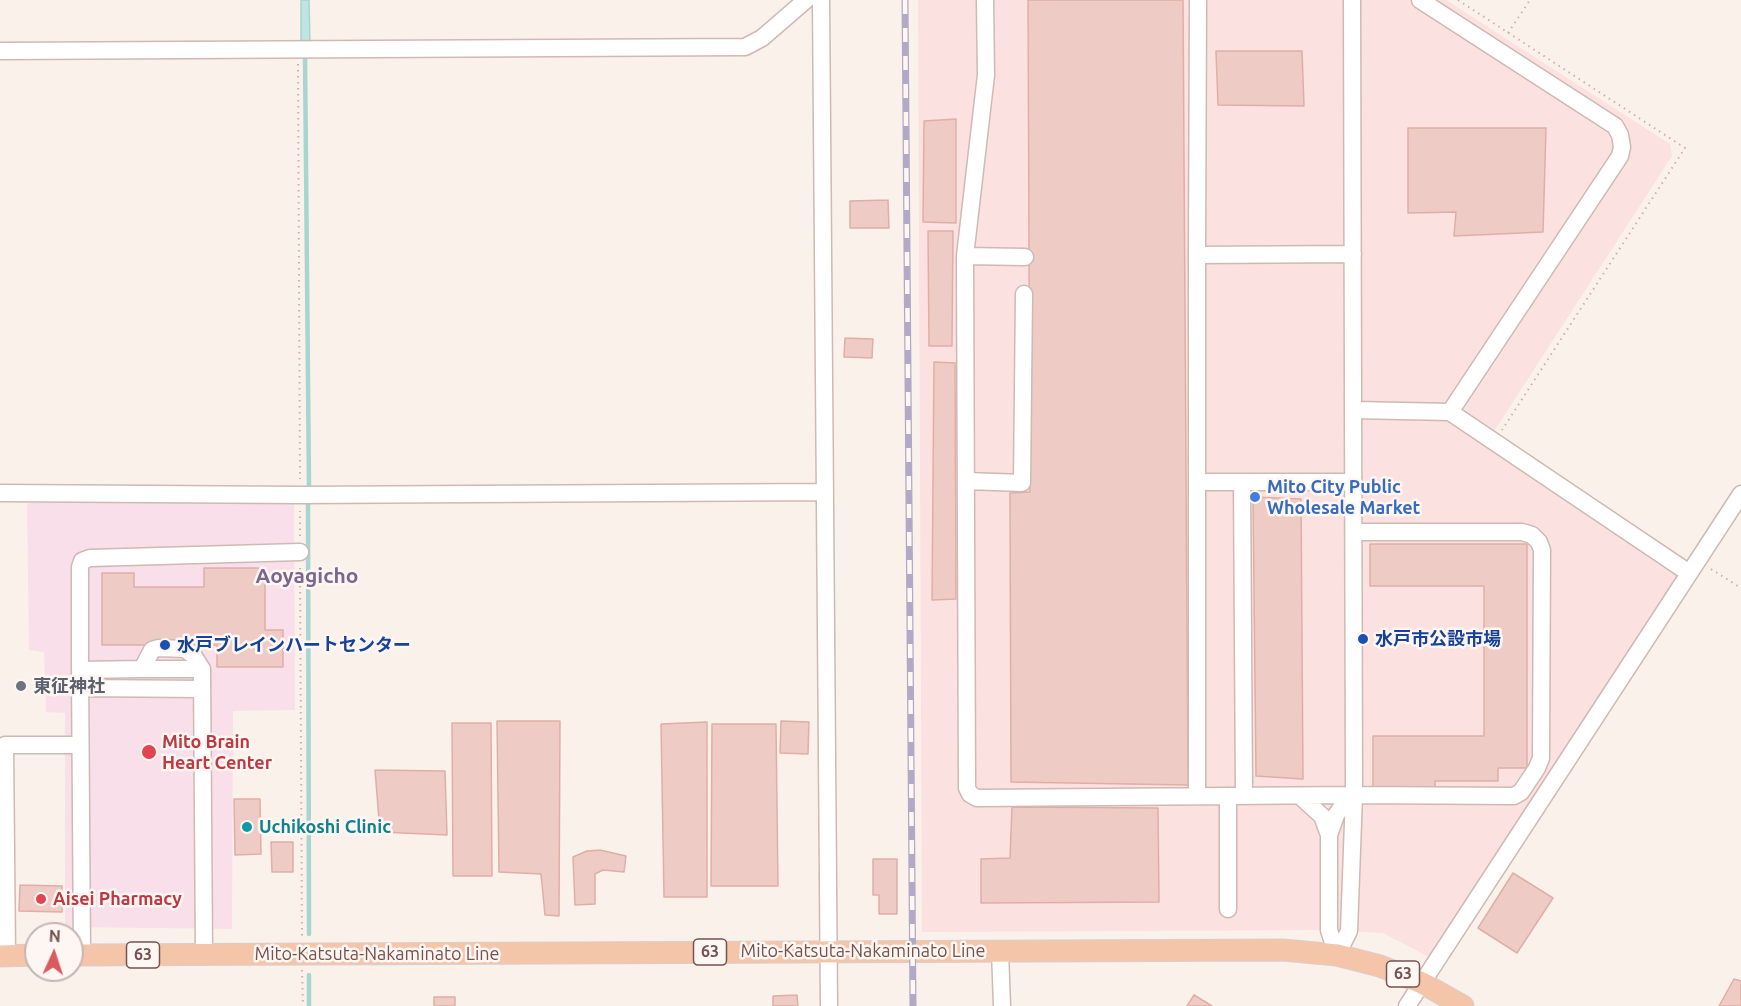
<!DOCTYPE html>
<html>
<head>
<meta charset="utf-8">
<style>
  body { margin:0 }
  #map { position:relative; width:1741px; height:1006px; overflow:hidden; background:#fbf1eb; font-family:Ubuntu,sans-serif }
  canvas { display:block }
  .north { position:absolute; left:24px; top:922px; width:60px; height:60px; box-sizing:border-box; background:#fef6f2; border:2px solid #c7b5b1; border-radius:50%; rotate:3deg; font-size:16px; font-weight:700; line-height:24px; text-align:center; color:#75534f }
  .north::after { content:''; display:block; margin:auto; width:21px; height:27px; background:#dc5a5e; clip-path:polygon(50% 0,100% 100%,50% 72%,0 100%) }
</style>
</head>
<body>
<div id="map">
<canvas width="1741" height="1006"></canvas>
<div class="north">N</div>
</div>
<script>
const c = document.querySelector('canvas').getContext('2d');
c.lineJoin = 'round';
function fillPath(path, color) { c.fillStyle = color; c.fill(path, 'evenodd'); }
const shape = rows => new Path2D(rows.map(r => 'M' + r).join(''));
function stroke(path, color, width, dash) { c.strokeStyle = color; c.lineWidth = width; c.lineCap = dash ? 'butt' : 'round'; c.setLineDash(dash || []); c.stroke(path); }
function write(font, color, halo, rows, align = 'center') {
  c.font = font + ' Ubuntu,"Noto Sans JP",sans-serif'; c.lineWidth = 5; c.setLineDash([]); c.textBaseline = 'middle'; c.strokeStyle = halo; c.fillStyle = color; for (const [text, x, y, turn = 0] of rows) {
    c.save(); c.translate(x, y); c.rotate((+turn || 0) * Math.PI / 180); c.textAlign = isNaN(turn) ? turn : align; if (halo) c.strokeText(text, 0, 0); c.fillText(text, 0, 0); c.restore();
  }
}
const commercial = shape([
  [918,0,1446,0,1670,144,1672,156,1493,433,1688,560,1434,954,1427,956,1383,933,1329,930,922,932]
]);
const medical = shape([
  [294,502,295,710,233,711,232,929,65,927,65,713,46,712,44,652,29,650,27,503]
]);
const water = shape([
  [301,0,309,0,310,45,301,46,301,0]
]);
const stream = shape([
  [305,55,309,488],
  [308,500,309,934],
  [309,975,309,1006]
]);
const building = shape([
  [1028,0,1183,0,1188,785,1011,782,1010,493,1030,492,1028,0],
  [1216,51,1302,51,1304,106,1218,105,1216,51],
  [956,119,956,223,923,222,924,121,956,119],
  [1408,128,1546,128,1543,232,1454,236,1456,212,1408,213,1408,128],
  [888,200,889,228,850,228,850,201,888,200],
  [928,231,953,231,952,346,929,346,928,231],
  [845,338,873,339,872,358,844,357,845,338],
  [934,362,955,363,956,599,932,600,934,362],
  [1253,497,1301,499,1303,779,1256,776,1253,497],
  [1370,544,1527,544,1527,768,1498,768,1498,781,1435,781,1435,787,1373,787,1373,736,1484,736,1484,586,1370,586,1370,544],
  [204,568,265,568,265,630,283,630,283,667,217,667,217,645,102,645,102,573,134,573,134,587,204,587,204,568],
  [497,721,560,721,559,916,545,915,541,874,499,872,497,721],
  [781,721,809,722,808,754,780,753,781,721],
  [707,722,707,897,664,897,661,724,707,722],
  [452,723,491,723,492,876,453,876,452,723],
  [712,724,776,724,778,886,711,886,712,724],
  [375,770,445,771,447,835,380,832,375,770],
  [234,799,260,799,261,854,235,855,234,799],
  [1012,807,1158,808,1159,902,981,903,981,859,1010,858,1012,807],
  [271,842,293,842,293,872,272,872,271,842],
  [600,850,626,856,624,872,603,870,595,874,595,904,575,905,573,857,587,851,600,850],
  [873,859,897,859,897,914,879,914,879,895,873,895,873,859],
  [1513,873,1553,898,1517,953,1478,928,1513,873],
  [20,885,62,886,62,912,19,911,20,885],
  [1734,979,1741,981,1741,1006,1719,1006,1734,979],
  [797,995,798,1006,773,1006,773,996,797,995],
  [1194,995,1212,1006,1187,1006,1194,995],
  [434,997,455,997,455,1006,434,1006,434,997]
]);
const path = shape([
  [1458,0,1685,148,1502,430],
  [1508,33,1530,0],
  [298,64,300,479],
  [300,536,300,511],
  [300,568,302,938],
  [1711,569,1741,588],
  [302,970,303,1006]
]);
const minor = shape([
  [821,0,829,1006],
  [985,0,986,75,965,256,967,788,970,794,977,798,1354,795,1514,796,1521,792,1537,768,1541,758,1542,550,1539,542,1532,535,1522,532,1354,532],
  [0,51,745,47,762,38,806,0],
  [1197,255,1198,0],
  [965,256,1025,257],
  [1354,410,1450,412,1620,156,1622,147,1620,135,1615,126,1420,0],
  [1450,412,1689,573],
  [967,481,1022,483,1024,294],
  [1197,482,1354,482],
  [1242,482,1244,796],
  [0,493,300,495,824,492],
  [142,669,202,669],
  [80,670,80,567,82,561,90,558,300,552],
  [81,688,202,689],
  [1197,796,1197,255,1353,254],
  [1228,796,1228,909],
  [1300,796,1322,816,1329,835],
  [1000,950,1002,1006],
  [82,955,80,670,142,669,152,650,158,648,185,649,193,655,202,669,204,955],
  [1337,955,1349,931,1354,795,1352,0],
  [1337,955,1329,930,1329,835,1336,815,1343,805,1354,795],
  [7,956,5,745,80,745],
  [1407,1006,1741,494]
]);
const major = shape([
  [72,955,1283,950,1337,955,1380,966,1422,983,1463,1006],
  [0,956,36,955]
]);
const rail = shape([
  [905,0,913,1006]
]);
const markers = [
  [1255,497,6,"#3f7fe0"],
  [1363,639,6,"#1a4fb4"],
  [165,645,6,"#1a4fb4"],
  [21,686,6,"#6b7280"],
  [149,752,8,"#e0444e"],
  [247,827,6,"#0f9aa8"],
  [41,899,6,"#e0444e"]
];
const shields = [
  [710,952,33],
  [143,955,33],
  [1403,974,33]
];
const shieldNames = [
  ["63",710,952],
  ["63",143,955],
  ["63",1403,974]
];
const shopNames = [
  ["Mito City Public",1267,487],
  ["Wholesale Market",1267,508]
];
const transitNames = [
  ["水戸市公設市場",1375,639],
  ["水戸ブレインハートセンター",177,645]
];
const worshipNames = [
  ["東征神社",33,686]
];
const healthNames = [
  ["Mito Brain",162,742],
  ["Heart Center",162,763],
  ["Aisei Pharmacy",53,899]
];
const cultureNames = [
  ["Uchikoshi Clinic",259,827]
];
const streetNames = [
  ["Mito-Katsuta-Nakaminato Line",863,951],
  ["Mito-Katsuta-Nakaminato Line",377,954]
];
const quarterNames = [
  ["Aoyagicho",307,576]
];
fillPath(commercial, '#fbe1e0');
fillPath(medical, '#f9dfe9');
fillPath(water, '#c0e4e0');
stroke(water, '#a7d5d1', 1.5);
stroke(stream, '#a7d5d1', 4.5);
fillPath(building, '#efcbc5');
stroke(building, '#e1aea6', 1.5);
stroke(minor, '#cfb9b3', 19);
stroke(major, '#d8cfce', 23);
stroke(path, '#d4ada7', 2, [1.5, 4.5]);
stroke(minor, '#fff', 16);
stroke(major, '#f5c5a9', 21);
stroke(rail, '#b1a9c6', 7);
stroke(rail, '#fef6f2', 4.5, [14]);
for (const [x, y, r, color] of markers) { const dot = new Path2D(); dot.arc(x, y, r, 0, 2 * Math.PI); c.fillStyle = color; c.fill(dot); stroke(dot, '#fef6f2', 2); }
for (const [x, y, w] of shields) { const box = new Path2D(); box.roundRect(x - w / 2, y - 13, w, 26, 4.5); c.fillStyle = '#fef6f2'; c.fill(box); stroke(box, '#75534f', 1.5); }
write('bold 16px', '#75534f', null, shieldNames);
write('bold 18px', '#366cbe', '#fef6f2', shopNames, 'left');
write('bold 18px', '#164399', '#fef6f2', transitNames, 'left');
write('bold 18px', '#5b616d', '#fef6f2', worshipNames, 'left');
write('bold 18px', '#be3a42', '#fef6f2', healthNames, 'left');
write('bold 18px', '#0d838f', '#fef6f2', cultureNames, 'left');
write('18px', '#75534f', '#fef6f2', streetNames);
write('bold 21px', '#796790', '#fef6f2', quarterNames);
</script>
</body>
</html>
